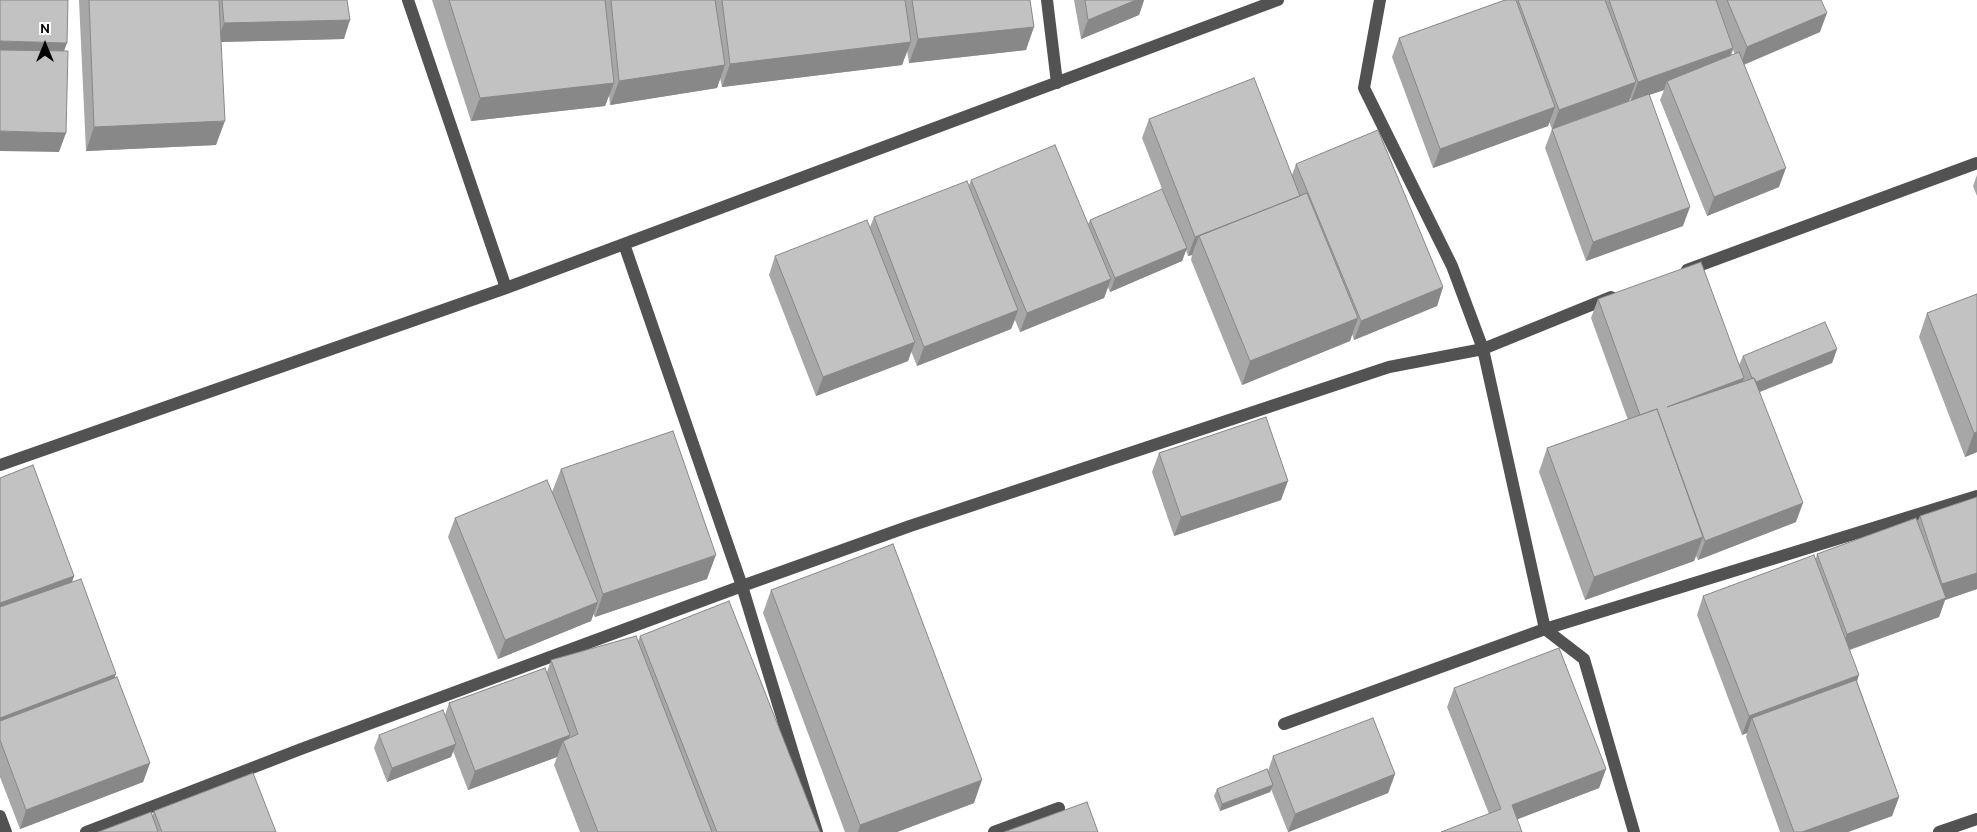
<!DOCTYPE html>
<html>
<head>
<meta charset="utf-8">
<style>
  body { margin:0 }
  #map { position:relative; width:1977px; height:832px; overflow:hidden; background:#fff; font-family:Overpass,sans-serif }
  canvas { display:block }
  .north { position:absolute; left:20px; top:20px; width:50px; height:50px; -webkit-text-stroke:4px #fff; paint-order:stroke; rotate:0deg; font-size:14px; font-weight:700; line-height:20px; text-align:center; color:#000 }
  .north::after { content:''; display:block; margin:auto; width:18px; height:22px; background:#000; clip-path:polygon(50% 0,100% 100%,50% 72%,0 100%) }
</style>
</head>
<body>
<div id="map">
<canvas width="1977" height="832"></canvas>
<div class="north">N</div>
</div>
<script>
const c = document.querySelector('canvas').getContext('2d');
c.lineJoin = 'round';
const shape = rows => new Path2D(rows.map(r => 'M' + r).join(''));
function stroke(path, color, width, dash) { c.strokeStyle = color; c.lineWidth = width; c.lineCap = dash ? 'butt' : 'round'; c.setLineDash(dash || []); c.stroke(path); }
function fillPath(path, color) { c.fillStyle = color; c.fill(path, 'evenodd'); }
const minor = shape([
  [408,0,506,288],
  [1047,0,1057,83],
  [1380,0,1364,88,1452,266,1483,349,1545,629,1584,659,1634,832],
  [624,244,742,586,817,832],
  [1687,270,1977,163],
  [0,465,506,288,1278,0],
  [1284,724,1545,629,1977,496],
  [0,816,6,832],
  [86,832,301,749,742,586,910,526,1389,367,1483,349,1611,297],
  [994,832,1059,808],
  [1939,832,1977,819]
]);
const wall = shape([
  [79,0,347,0,344,39,221,42,216,145,86,151],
  [432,0,1030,0,1026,50,909,63,907,50,902,65,722,87,720,78,717,88,610,105,609,95,605,106,471,121],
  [1074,0,1144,0,1139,15,1081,39],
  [1505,0,1821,0,1820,32,1744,65,1779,187,1707,216,1660,100,1664,90,1649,95,1683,226,1586,261,1545,148,1552,129,1631,101,1630,98,1629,101,1552,129,1549,122,1548,126,1433,168,1392,57,1399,38],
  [1733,50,1735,54,1731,56],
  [1149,119,1292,175,1296,164,1443,287,1437,306,1354,340,1352,334,1350,341,1242,385,1191,260,1192,255,1188,256,1186,250,1182,261,1110,292,1108,287,1104,298,1020,332,1015,320,1011,329,917,366,911,351,908,361,816,396,769,275,775,256,870,227,874,217,969,185,971,180,1088,224,1090,220,1168,204,1142,138],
  [1977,175,1977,196,1973,186],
  [1977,294,1977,452,1965,457,1919,337,1927,313],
  [1598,299,1739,365,1743,356,1837,349,1832,363,1760,392,1796,522,1698,560,1696,556,1694,561,1585,600,1539,472,1547,448,1628,420,1591,318],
  [1159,453,1281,500,1174,536,1152,472],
  [561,469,707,579,595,617,593,614,591,621,498,659,448,537,455,518,552,492],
  [0,478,74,576,72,582,115,677,150,763,143,782,20,829,0,777],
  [1977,497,1977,589,1945,600,1939,617,1850,650,1857,681,1899,797,1892,816,1848,832,1780,832,1746,737,1747,733,1742,735,1697,615,1703,596,1816,558,1817,554,1917,522,1920,516],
  [771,590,974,803,897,832,845,832,763,613],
  [640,636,820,832,580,832,554,765,557,757,468,790,453,751,451,757,387,782,374,748,379,735,445,715,449,703,547,672,551,660,638,641],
  [1454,688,1606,769,1599,788,1518,819,1489,814,1447,707],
  [1273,756,1395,774,1388,793,1289,832,1288,832,1271,789,1270,792,1220,811,1214,796,1217,789,1268,771],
  [154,811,276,832,98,832,152,816]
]);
const shadedWall = shape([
  [1136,0,1144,0,1139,15,1081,39,1088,20],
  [1827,13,1820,32,1740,66,1747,47],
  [350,20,344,39,217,42,224,23],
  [1034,27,1026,50,909,63,918,39],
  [0,41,67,43,60,62,0,61],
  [911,42,902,65,722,87,730,64],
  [1733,48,1726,67,1667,81,1664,90,1631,101,1638,82],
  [725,65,717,88,610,105,619,81],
  [1636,82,1629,101,1552,129,1559,110],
  [614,83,605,106,471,121,480,98],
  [1555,107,1548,126,1433,168,1440,149],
  [225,121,216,145,86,151,94,127],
  [0,131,66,133,59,152,0,151],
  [1786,168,1779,187,1707,216,1714,197],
  [1300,197,1199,236,1192,255,1188,256,1195,237],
  [1690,207,1683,226,1586,261,1593,242],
  [1187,248,1182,261,1110,292,1115,278],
  [1111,279,1104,298,1020,332,1027,313],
  [1443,287,1437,306,1354,340,1361,321],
  [1018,310,1011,329,917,366,924,347],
  [1358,318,1350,341,1242,385,1250,361],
  [915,342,908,361,816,396,823,377],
  [1837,349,1832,363,1749,396,1754,383],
  [1744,378,1737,397,1667,407],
  [1977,432,1977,452,1965,457,1974,433],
  [1288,481,1281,500,1174,536,1181,517],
  [1803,503,1796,522,1698,560,1705,541],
  [1703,537,1694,561,1585,600,1594,577],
  [716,555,707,579,595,617,603,594],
  [1977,573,1977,589,1945,600,1939,617,1840,653,1847,634,1935,602,1942,584],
  [74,576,67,595,0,620,0,603],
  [598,602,591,621,498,659,505,640],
  [116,674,109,693,0,735,0,718],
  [1859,675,1853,694,1752,718,1747,733,1742,735,1749,716],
  [570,735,566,749,563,741,557,757,468,790,475,771],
  [456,744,451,757,387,782,392,768],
  [150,763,143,782,20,829,26,810],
  [1606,769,1599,788,1505,824,1512,805],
  [1395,774,1388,793,1288,832,1295,814],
  [982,780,974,803,897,832,858,832,860,825],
  [1273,785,1270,792,1220,811,1222,804],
  [1899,797,1892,816,1848,832,1802,832]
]);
const building = shape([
  [0,0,68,0,67,43,0,41,0,0],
  [89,0,219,0,225,121,94,127,89,0],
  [222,0,347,0,350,20,224,23,222,0],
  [449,0,605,0,614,83,480,98,449,0],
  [611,0,715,0,725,65,619,81,611,0],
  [722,0,905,0,911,42,730,64,722,0],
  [912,0,1030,0,1034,27,918,39,912,0],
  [1085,0,1136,0,1088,20,1085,0],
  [1505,0,1516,0,1555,107,1440,149,1399,38,1505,0],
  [1518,0,1605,0,1636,82,1559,110,1518,0],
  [1609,0,1716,0,1733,48,1638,82,1609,0],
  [1727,0,1821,0,1827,13,1747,47,1727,0],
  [0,50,68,51,66,133,0,131,0,50],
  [1739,52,1786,168,1714,197,1667,81,1739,52],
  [1254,78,1300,196,1195,237,1149,119,1254,78],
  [1649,94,1690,207,1593,242,1552,129,1649,94],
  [1378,130,1443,287,1361,321,1296,164,1378,130],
  [1055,145,1111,279,1027,313,971,180,1055,145],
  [967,181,1018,310,924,347,874,217,967,181],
  [1162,189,1187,248,1115,278,1090,220,1162,189],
  [1307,193,1358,318,1250,361,1199,236,1307,193],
  [867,220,915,342,823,377,775,256,867,220],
  [1701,262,1744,378,1667,407,1754,378,1803,503,1705,541,1657,409,1640,415,1598,299,1701,262],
  [1977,294,1977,432,1974,433,1927,313,1977,294],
  [1825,322,1837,349,1756,382,1754,378,1752,378,1743,356,1825,322],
  [1657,409,1703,537,1594,577,1547,448,1657,409],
  [1266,417,1288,481,1181,517,1159,453,1266,417],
  [673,431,716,555,603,594,561,469,673,431],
  [33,465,74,576,0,603,0,478,33,465],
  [547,480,598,602,505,640,455,518,547,480],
  [1977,497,1977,573,1942,584,1920,516,1977,497],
  [1916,518,1946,598,1847,634,1817,554,1916,518],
  [893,544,982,780,860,825,771,590,893,544],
  [1814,555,1859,675,1749,716,1703,596,1814,555],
  [81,579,116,674,0,718,0,607,81,579],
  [729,601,820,832,717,832,640,636,729,601],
  [636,636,712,832,598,832,563,741,578,734,551,660,636,636],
  [1559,648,1606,769,1512,805,1522,832,1441,832,1501,809,1454,688,1559,648],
  [545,668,570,735,475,771,449,703,545,668],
  [117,677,150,763,26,810,0,740,0,721,117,677],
  [1856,680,1899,797,1802,832,1794,832,1752,718,1856,680],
  [443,710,456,744,392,768,379,735,443,710],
  [1373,718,1395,774,1295,814,1273,756,1373,718],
  [1267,769,1273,785,1222,804,1217,789,1267,769],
  [253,773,276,832,162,832,154,811,253,773],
  [1087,802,1098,832,1004,832,1087,802],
  [151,812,158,832,98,832,151,812]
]);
stroke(minor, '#525252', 12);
fillPath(wall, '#a7a7a7');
fillPath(shadedWall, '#888');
fillPath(building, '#c2c2c2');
stroke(building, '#888', 1);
</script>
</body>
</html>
